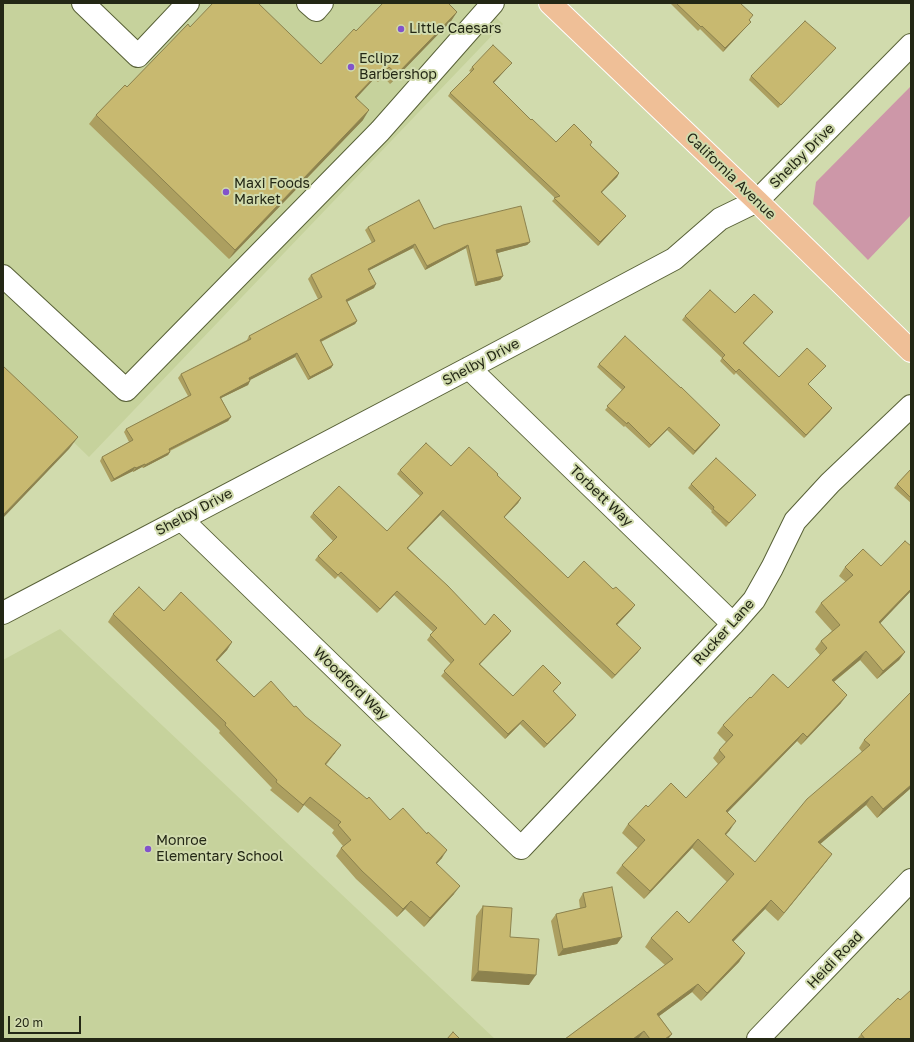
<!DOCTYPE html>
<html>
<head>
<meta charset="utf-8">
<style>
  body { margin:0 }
  #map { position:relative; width:914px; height:1042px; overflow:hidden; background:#d1dbad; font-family:"Golos Text",sans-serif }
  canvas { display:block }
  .frame { position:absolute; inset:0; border:4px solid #232715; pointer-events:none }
  .scale { position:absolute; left:8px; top:1016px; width:73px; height:18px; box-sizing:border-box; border:2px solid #232715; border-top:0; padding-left:5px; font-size:12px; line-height:14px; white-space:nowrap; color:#232715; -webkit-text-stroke:3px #d1dbad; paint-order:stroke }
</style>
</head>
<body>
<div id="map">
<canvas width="914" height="1042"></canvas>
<div class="frame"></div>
<div class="scale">20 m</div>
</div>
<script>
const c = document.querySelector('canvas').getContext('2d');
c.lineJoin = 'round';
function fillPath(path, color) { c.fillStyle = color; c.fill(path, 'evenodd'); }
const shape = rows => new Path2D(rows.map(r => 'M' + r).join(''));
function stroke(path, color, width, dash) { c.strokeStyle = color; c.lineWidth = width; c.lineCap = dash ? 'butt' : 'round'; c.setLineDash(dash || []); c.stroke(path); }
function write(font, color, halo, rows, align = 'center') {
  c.font = font + ' "Golos Text",sans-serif'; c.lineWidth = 4; c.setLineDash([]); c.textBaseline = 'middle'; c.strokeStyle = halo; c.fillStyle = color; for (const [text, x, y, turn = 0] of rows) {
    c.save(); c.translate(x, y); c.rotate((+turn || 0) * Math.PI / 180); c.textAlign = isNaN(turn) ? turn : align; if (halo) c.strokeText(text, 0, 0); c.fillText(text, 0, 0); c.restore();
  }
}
const built = shape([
  [3,3,481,3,503,24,89,457,3,374],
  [60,629,495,1039,3,1039,3,660]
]);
const green = shape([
  [911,86,911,215,868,260,813,204,816,182]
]);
const minor = shape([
  [83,3,138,56,188,3],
  [308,3,316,10,322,3],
  [3,276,126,390,380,131,493,3],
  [469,368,733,624],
  [181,519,521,848,733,624,754,600,772,568,795,521,830,483,911,406],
  [3,613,469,368,674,259,720,219,757,201,911,45],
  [758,1039,911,880]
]);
const major = shape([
  [550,3,757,201,911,351]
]);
const wall = shape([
  [670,3,740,3,751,22,748,25,723,52,700,29,698,31],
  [457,12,451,21,390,84,383,76,378,82,374,79,356,98,363,120,229,259,89,124,96,115,127,87,190,27,321,64,356,31],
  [836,48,833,51,778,108,749,80,751,76],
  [509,66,493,83,531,120,556,142,590,145,619,173,617,177,602,192,623,219,598,246,552,201,555,198,448,96,450,93,471,72,469,71,472,67],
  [368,227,434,229,530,242,527,245,497,253,503,276,500,280,475,286,466,248,425,270,413,248,369,270,374,288,347,302,357,321,355,324,321,342,333,365,331,368,308,380,295,357,250,380,248,385,221,398,231,417,228,421,170,451,170,452,168,455,143,468,142,467,133,472,133,471,111,482,100,461,102,457,129,442,124,432,126,429,188,396,178,378,181,374,247,340,249,336,318,299,308,279,311,275,372,243,365,230],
  [773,312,770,315,744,343,779,377,823,369,808,384,830,411,804,438,736,373,734,375,720,361,722,358,682,320,685,316,735,313],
  [599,364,718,428,693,455,667,430,649,448,625,426,624,427,605,410,622,390,597,367],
  [451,466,497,476,521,498,518,503,504,517,568,578,632,609,617,625,638,652,612,679,440,515,408,548,485,625,511,631,508,635,480,664,513,696,558,687,553,692,576,715,573,719,544,748,520,724,505,739,441,676,451,664,427,640,433,632,394,595,377,613,338,576,335,579,315,560,318,556,333,541,310,517,313,513,387,531,420,496,397,474,400,470],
  [911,469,911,503,894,488,897,484],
  [691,484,753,498,726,527,711,512,712,511,688,488],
  [881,566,911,591,880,623,905,652,899,660,877,679,860,660,834,682,841,703,801,745,797,741,727,813,730,830,726,835,755,862,862,752,859,748,864,740,911,692,911,788,877,818,866,805,820,844,832,854,826,862,778,921,765,909,733,942,745,953,739,962,701,1001,692,992,659,1016,672,1034,668,1039,565,1039,665,965,645,947,651,938,689,923,727,882,692,848,644,899,616,873,622,865,638,848,622,833,628,824,648,807,686,798,718,764,713,758,719,750,726,742,717,733,723,725,751,698,788,688,820,655,815,649,821,641,832,631,815,612,821,603,846,582,839,576,845,567],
  [164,611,232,642,227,650,217,661,254,697,335,753,326,765,390,820,442,858,436,864,454,894,424,927,405,909,397,917,356,879,336,856,341,848,343,846,332,833,334,830,304,805,298,813,270,790,272,788,219,733,220,731,108,622,113,614],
  [583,893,622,937,617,944,558,956,551,921,556,914,580,909,579,900],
  [483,906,510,937,529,985,471,981,476,916],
  [900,1000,911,1039,857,1039,861,1034]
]);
const shadedWall = shape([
  [457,12,451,21,390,84,397,74],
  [751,22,748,25,723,52,725,48],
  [512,63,509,66,491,86,493,82],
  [389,67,383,76,378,82,384,73],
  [381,70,374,79,349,106,355,97],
  [369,110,363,120,229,259,235,250],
  [619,173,617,177,599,195,601,192],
  [626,216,623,219,598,246,600,242],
  [530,242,527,245,494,254,496,250],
  [415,244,413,248,366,272,368,269],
  [468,245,466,248,425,270,427,266],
  [503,276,500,280,475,286,477,282],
  [376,284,374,288,344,303,346,300],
  [773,312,770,315,741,346,743,343],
  [357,321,355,324,318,343,320,340],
  [297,353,295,357,246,382,249,378],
  [333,365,331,368,308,380,310,377],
  [250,381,248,385,217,400,220,397],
  [832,408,830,411,804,438,806,435],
  [231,417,228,421,166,452,169,449],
  [720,425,718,428,693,455,695,451],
  [669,427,667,430,649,448,651,445],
  [78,437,69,449,3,518,3,515],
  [170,452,168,455,143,468,145,465],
  [145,464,142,467,133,472,136,468],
  [135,467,133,471,111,482,114,479],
  [521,498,518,503,501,521,504,517],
  [443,510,440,515,404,552,407,548],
  [911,589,911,591,873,631,879,622],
  [397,591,394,595,377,613,380,609],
  [635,605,632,609,613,629,616,624],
  [511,631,508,635,476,668,479,664],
  [232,642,227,650,210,668,216,660],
  [641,648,638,652,612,679,615,675],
  [866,651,860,660,826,688,832,680],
  [905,652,899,660,877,679,883,671],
  [847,695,841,703,801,745,807,737],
  [576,715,573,719,544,748,547,744],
  [523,720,520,724,505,739,508,734],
  [803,733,797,741,720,820,726,811],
  [341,745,335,753,319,772,325,764],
  [911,785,911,788,877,818,883,809],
  [872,796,866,805,812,851,818,842],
  [310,797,298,813,303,805],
  [736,821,730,830,719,842,725,834],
  [698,839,692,848,644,899,650,891],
  [447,850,442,858,430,871,436,863],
  [832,854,826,862,778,921,784,913],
  [460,886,454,894,424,927,430,918],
  [771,900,765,909,726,949,732,940],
  [411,901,405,909,397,917,403,909],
  [622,937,617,944,558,956,563,949],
  [745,953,739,962,701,1001,707,993],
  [478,971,536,975,529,985,471,981],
  [698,984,692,992,651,1022,657,1014],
  [644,1031,638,1039,633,1039],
  [672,1034,668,1039,665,1039]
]);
const building = shape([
  [213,3,258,3,321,64,354,29,356,31,383,3,448,3,457,12,397,74,389,67,384,73,381,70,355,97,369,110,235,250,96,115,125,85,127,87,188,24,190,27,213,3],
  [676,3,740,3,753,15,749,20,751,22,725,48,702,26,701,27,676,3],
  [805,21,836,48,781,105,751,76,805,21],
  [493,45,512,63,493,82,531,120,532,119,556,142,574,124,592,142,590,145,619,173,601,192,626,216,600,242,554,198,560,196,450,93,474,69,472,67,493,45],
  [419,200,434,229,443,225,521,206,530,242,496,250,503,276,477,282,468,245,427,266,415,244,368,269,376,284,346,300,357,321,320,340,333,365,310,377,297,353,249,378,250,381,220,397,231,417,169,449,170,452,145,465,145,464,136,468,135,467,114,479,102,457,133,440,126,429,191,395,181,374,251,339,249,336,322,297,311,275,375,241,368,227,419,200],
  [710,290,735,313,754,294,773,312,743,343,779,377,807,348,826,366,808,384,832,408,806,435,739,369,736,372,722,358,725,355,685,316,710,290],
  [625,336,681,388,681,387,720,425,695,451,669,427,651,445,628,422,627,424,607,406,625,387,599,364,625,336],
  [3,366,78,437,3,515,3,366],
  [426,443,451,466,469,447,498,474,497,475,521,498,504,517,568,578,584,561,613,589,616,587,635,605,616,624,641,648,615,675,443,510,407,548,448,586,485,625,494,614,511,631,479,664,513,696,543,665,561,683,553,691,576,715,547,744,523,720,508,734,444,671,454,660,430,635,437,628,397,591,380,609,341,572,338,575,318,556,337,537,313,513,339,486,387,531,423,493,400,470,426,443],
  [716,458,756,495,729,523,713,509,714,507,691,484,716,458],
  [911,469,911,498,897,484,911,469],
  [905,541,911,546,911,589,879,622,905,652,883,671,866,651,832,680,847,695,807,737,803,733,726,811,736,821,725,834,755,862,807,799,870,745,864,740,911,692,911,785,883,809,872,796,818,842,832,854,784,913,771,900,732,940,745,953,707,993,698,984,657,1014,672,1034,665,1039,650,1039,644,1031,633,1039,565,1039,673,959,651,938,677,911,689,923,734,874,698,839,650,891,622,865,645,840,628,824,646,805,648,807,671,783,686,798,725,757,719,750,733,735,723,725,750,697,751,698,773,674,788,688,827,648,821,641,840,625,821,603,853,575,845,567,863,549,881,566,905,541],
  [139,587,164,611,181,592,232,642,216,660,254,697,271,681,294,707,296,706,305,716,341,745,325,764,367,799,369,797,390,820,403,808,427,834,428,832,447,850,436,863,460,886,430,918,411,901,403,909,362,871,341,848,351,840,338,825,341,822,310,797,303,805,276,782,277,780,225,725,226,723,113,614,139,587],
  [612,887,622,937,563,949,556,914,586,907,583,893,612,887],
  [483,906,512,908,510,937,539,939,536,975,478,971,483,906],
  [911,990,911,1039,865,1039,861,1034,898,998,900,1000,911,990],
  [453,1032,460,1039,447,1039,453,1032]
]);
const markers = [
  [401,29,4,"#8253cb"],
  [351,67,4,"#8253cb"],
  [226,192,4,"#8253cb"],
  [148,849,4,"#8253cb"]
];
const poiNames = [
  ["Little Caesars",409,29],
  ["Eclipz",359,59],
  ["Barbershop",359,75],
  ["Maxi Foods",234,184],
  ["Market",234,200],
  ["Monroe",156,841],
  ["Elementary School",156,857]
];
const streetNames = [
  ["Shelby Drive",802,156,-45],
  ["California Avenue",731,176,44],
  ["Shelby Drive",481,362,-28],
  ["Torbett Way",601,496,44],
  ["Shelby Drive",194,512,-28],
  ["Rucker Lane",724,632,-48],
  ["Woodford Way",351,684,44],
  ["Heidi Road",835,960,-46]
];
fillPath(built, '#c6d29c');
fillPath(green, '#cd97a8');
stroke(minor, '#586137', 24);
stroke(major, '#fff', 24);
stroke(minor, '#fff', 22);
stroke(major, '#efbf97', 22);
fillPath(wall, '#ac9f60');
fillPath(shadedWall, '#8c824e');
fillPath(building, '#c8b970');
stroke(building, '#8c824e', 1);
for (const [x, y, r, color] of markers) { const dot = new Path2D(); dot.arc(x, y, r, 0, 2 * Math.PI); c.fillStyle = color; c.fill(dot); stroke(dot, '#d1dbad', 1.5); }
write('14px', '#232715', '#d1dbad', poiNames, 'left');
write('14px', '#232715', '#d1dbad', streetNames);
</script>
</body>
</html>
